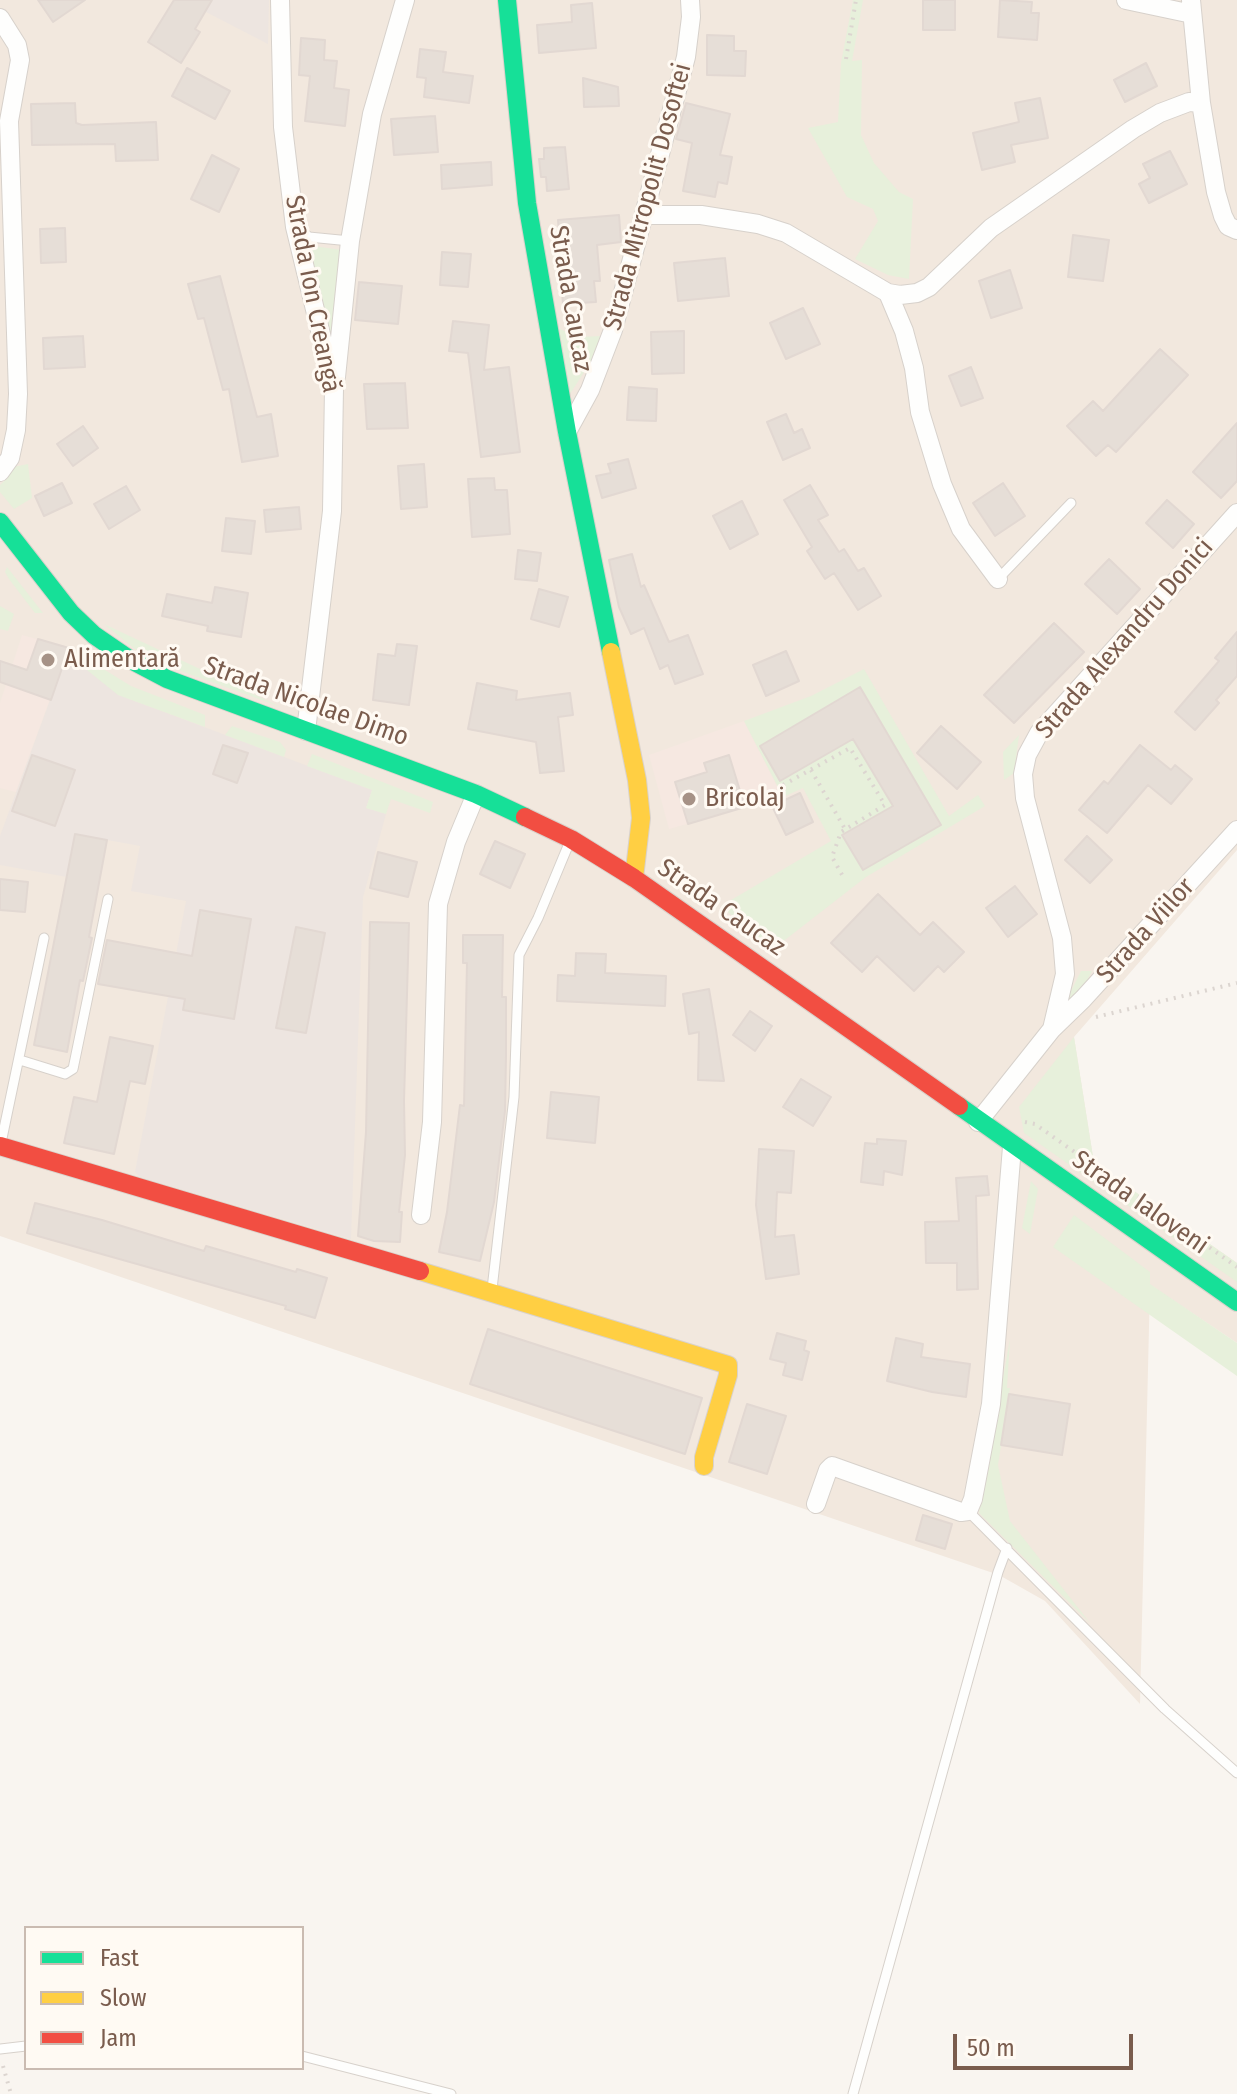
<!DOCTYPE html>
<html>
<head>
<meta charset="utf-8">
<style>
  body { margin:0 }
  #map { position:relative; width:1237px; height:2094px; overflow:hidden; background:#f9f5f0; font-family:"Fira Sans Condensed",sans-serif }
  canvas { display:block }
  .legend { position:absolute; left:24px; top:1926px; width:280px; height:144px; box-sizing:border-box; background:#fffaf3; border:2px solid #cabbb1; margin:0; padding:10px 14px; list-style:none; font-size:24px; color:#7a5c4d }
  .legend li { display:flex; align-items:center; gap:16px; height:40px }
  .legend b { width:40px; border:2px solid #cabbb1 }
  .scale { position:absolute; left:953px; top:2034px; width:180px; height:36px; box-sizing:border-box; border:4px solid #7a5c4d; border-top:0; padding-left:10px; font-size:24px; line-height:28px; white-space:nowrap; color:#7a5c4d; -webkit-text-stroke:6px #fffaf3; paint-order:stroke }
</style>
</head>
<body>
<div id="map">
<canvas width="1237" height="2094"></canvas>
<ul class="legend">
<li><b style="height:10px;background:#16e098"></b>Fast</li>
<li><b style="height:10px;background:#ffcf43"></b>Slow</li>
<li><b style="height:10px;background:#f24e42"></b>Jam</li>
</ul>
<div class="scale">50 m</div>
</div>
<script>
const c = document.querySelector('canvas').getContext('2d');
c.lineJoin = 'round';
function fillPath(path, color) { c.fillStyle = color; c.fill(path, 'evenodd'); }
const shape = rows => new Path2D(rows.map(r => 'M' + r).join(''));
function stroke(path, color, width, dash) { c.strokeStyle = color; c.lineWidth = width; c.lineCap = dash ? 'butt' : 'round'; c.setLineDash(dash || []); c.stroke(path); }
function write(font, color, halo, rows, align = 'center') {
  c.font = font + ' "Fira Sans Condensed",sans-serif'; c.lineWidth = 6; c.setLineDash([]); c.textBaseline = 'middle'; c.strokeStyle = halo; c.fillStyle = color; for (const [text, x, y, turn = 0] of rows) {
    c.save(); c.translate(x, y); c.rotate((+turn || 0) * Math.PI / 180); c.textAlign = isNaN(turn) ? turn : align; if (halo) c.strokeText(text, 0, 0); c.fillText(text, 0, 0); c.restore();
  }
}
const residential = shape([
  [0,0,1237,0,1237,850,1074,1037,1094,1163,1237,1263,1237,1343,1150,1285,1140,1704,1045,1601,999,1575,0,1236]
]);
const commercial = shape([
  [22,635,69,648,16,792,0,788,0,703],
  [744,721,783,797,669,829,649,755]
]);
const industrial = shape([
  [185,0,269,0,268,44,206,12],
  [67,654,119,695,372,790,366,808,386,814,363,897,351,1239,140,1177,135,1172,186,901,131,891,140,846,75,834,67,877,0,865,0,836]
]);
const green = shape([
  [853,0,863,0,852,61,862,60,861,135,874,163,899,192,913,199,909,279,888,275,855,259,878,221,873,209,847,197,808,128,838,122,841,63],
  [306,245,342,250,333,354],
  [558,328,577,337,602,336,600,347,570,394],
  [28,464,32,498,14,509,0,492,0,485,6,479,8,468],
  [7,567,43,613,35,613,9,579,5,572],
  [0,606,14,614,8,631,0,629],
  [104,624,281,707,181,671,135,649],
  [69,648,131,686,205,715,205,727,118,695,67,654],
  [864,669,949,816,978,795,985,806,866,877,772,950,721,906,831,841,803,788,783,797,744,721,811,696],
  [232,726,280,742,286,750,284,757,225,735],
  [1019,735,1014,773,1004,780,1003,752],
  [312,754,433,802,430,813,391,799,386,814,366,808,372,790,307,766],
  [1081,971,1092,971,1080,994,1065,1003],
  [1074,1037,1094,1163,1237,1263,1237,1282,1024,1133,1019,1107],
  [1031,1181,1038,1189,1030,1234,1022,1228],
  [1074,1215,1150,1272,1150,1284,1237,1343,1237,1376,1053,1247],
  [1010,1339,1007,1388,1010,1388,1009,1394,998,1465,1010,1521,1090,1623,979,1513]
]);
const building = shape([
  [38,0,85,0,53,22,38,0],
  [174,0,212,0,195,29,200,32,181,63,148,42,174,0],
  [923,0,955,0,955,30,923,30,923,0],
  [1000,0,1032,2,1031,13,1039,13,1037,40,998,37,1000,0],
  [592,3,596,48,539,53,537,25,572,22,571,5,592,3],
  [707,35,734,36,734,51,746,51,745,76,707,75,707,35],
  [301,38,325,40,324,60,337,61,334,88,349,90,345,126,305,121,310,76,299,75,301,38],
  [420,49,446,52,443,72,473,76,469,103,424,97,426,78,417,77,420,49],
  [1146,63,1157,86,1125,102,1114,80,1146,63],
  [187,68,230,91,215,119,172,96,187,68],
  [583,78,618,87,619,106,584,107,583,78],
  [1040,98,1048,138,1011,145,1015,162,982,170,973,133,1019,122,1015,103,1040,98],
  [75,103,76,123,82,125,156,122,158,160,116,161,115,144,32,145,31,104,75,103],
  [686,103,730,114,720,155,732,157,727,184,718,182,715,197,683,191,692,143,676,139,686,103],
  [435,116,438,152,394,155,391,119,435,116],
  [565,147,569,189,547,191,546,177,541,177,539,159,544,159,544,148,565,147],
  [1170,151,1187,184,1149,203,1139,184,1150,178,1143,164,1170,151],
  [212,155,239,169,219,212,191,199,212,155],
  [491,162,492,185,442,189,441,165,491,162],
  [619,215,621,242,597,245,600,281,594,281,596,302,563,304,557,234,559,234,558,220,619,215],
  [65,228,66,262,41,263,40,229,65,228],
  [1073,235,1109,240,1103,281,1068,277,1073,235],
  [442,252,471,254,468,287,440,285,442,252],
  [725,258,729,296,678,301,674,263,725,258],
  [1010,270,1022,308,991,318,979,281,1010,270],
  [220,276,257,417,271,414,278,456,242,462,229,389,223,390,204,318,198,319,188,284,220,276],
  [359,282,402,286,398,324,355,320,359,282],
  [803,308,820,344,786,359,770,323,803,308],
  [453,321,489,325,484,370,509,367,520,452,481,457,468,353,449,351,453,321],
  [684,331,684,373,652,374,651,332,684,331],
  [83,336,85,367,44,369,43,338,83,336],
  [1160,349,1188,375,1116,452,1108,445,1096,456,1067,426,1093,401,1103,411,1160,349],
  [971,367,983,398,961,406,949,376,971,367],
  [405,383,408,428,367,429,364,384,405,383],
  [629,387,657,389,656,421,627,420,629,387],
  [786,414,794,433,802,429,810,448,783,460,767,422,786,414],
  [1237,423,1237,481,1221,498,1193,472,1237,423],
  [83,426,98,448,73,466,57,444,83,426],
  [628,459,636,488,602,498,596,476,611,473,608,464,628,459],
  [424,464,427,507,401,509,398,466,424,464],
  [494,478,495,490,507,490,510,534,472,537,468,479,494,478],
  [62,483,72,503,44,516,35,496,62,483],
  [1003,483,1025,516,995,536,973,503,1003,483],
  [810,485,828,515,818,520,839,552,844,549,858,571,864,568,881,596,858,610,834,573,825,579,807,551,812,547,784,500,810,485],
  [126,486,140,510,109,529,94,504,126,486],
  [1167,500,1194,524,1173,548,1146,523,1167,500],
  [742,501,758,534,730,549,713,516,742,501],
  [299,507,301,529,266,532,264,510,299,507],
  [226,518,255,521,251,554,222,551,226,518],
  [518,550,541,553,537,581,515,579,518,550],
  [632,554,641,587,644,585,669,642,688,635,703,674,675,684,668,665,660,669,644,628,631,634,619,607,609,560,632,554],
  [1109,559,1140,589,1117,614,1085,584,1109,559],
  [215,587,248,593,241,637,207,631,208,626,162,616,167,594,212,603,215,587],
  [539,589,568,597,559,627,531,619,539,589],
  [1054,623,1084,652,1014,723,984,695,1054,623],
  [1237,632,1237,676,1216,700,1219,703,1195,730,1175,712,1219,661,1215,658,1237,632],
  [38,639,69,648,51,700,0,682,0,661,27,670,38,639],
  [397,644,417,646,409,705,373,700,378,654,395,656,397,644],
  [786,651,799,681,766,696,753,665,786,651],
  [477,683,517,691,516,700,570,693,573,715,558,717,564,771,540,773,536,742,468,729,477,683],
  [860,687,941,825,863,870,842,835,893,806,853,739,780,781,760,746,860,687],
  [941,726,981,762,957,789,917,753,941,726],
  [223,745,248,753,237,783,213,774,223,745],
  [1140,745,1171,770,1175,765,1192,779,1171,804,1148,785,1107,833,1079,810,1104,781,1108,784,1140,745],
  [32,755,75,770,55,826,12,811,32,755],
  [729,755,745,807,688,824,675,782,707,772,704,763,729,755],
  [800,793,813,822,786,835,772,806,800,793],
  [75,834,107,840,89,937,92,938,83,981,80,980,67,1052,34,1045,75,834],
  [1087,836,1112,860,1090,883,1065,860,1087,836],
  [495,841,525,854,510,888,480,874,495,841],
  [378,852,417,862,408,897,370,888,378,852],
  [0,879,28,882,25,912,0,910,0,879],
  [1015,886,1037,914,1008,937,986,908,1015,886],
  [878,894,920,935,933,922,964,952,944,972,938,966,914,991,877,956,862,972,831,943,878,894],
  [200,910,251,919,234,1019,183,1010,185,999,98,984,107,940,192,956,200,910],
  [370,922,409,923,404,1101,405,1155,399,1212,402,1212,400,1242,374,1241,358,1236,366,1132,370,922],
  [296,927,325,933,306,1033,276,1028,296,927],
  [463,935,503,935,502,997,506,997,506,1056,505,1111,494,1202,480,1261,439,1252,447,1212,460,1105,464,1106,467,963,463,963,463,935],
  [576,953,606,954,605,973,666,976,665,1006,557,1001,558,975,575,976,576,953],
  [709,989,716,1030,724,1081,698,1080,699,1032,689,1034,683,994,709,989],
  [750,1011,772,1026,755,1051,733,1035,750,1011],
  [110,1037,153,1046,145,1084,130,1081,114,1154,64,1143,74,1097,97,1102,110,1037],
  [801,1079,831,1097,813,1126,783,1107,801,1079],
  [551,1092,599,1097,595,1143,547,1138,551,1092],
  [877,1139,906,1141,902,1175,884,1171,883,1185,861,1182,865,1143,877,1144,877,1139],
  [759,1149,794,1151,791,1193,777,1192,775,1237,794,1235,799,1274,766,1279,756,1205,759,1149],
  [987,1176,989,1195,976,1196,978,1289,957,1290,957,1263,926,1263,925,1222,959,1221,956,1178,987,1176],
  [35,1203,102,1220,204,1251,206,1246,296,1272,297,1269,327,1278,315,1318,285,1309,286,1306,27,1233,35,1203],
  [488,1329,702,1398,685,1454,470,1384,488,1329],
  [777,1333,806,1341,804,1350,809,1352,802,1380,783,1375,786,1363,770,1359,777,1333],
  [896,1338,923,1344,921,1357,970,1364,966,1397,932,1392,887,1381,896,1338],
  [1009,1394,1070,1404,1062,1455,1001,1445,1009,1394],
  [747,1404,786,1416,767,1474,729,1462,747,1404],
  [923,1515,952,1524,945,1549,916,1540,923,1515]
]);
const path = shape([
  [846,59,856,0],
  [811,770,845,829],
  [783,785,850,748,885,805,841,832,832,857,845,880],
  [1096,1017,1237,983],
  [1025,1122,1035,1124,1237,1267],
  [3,2066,11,2094]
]);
const lane = shape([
  [298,229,309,237,350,241],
  [998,579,1071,503],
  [20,1060,65,1074,73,1069,108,899],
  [1,1143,44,938],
  [492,1289,514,1097,519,955,538,918,570,841],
  [968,1511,1165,1709,1237,1773],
  [0,2049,26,2046],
  [302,2056,451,2094],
  [853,2094,998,1572,1007,1548]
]);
const street = shape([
  [280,0,283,127,295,227,334,388,332,511,306,731],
  [1126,0,1192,14],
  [1191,0,1201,103],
  [0,18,17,45,20,60,9,121,18,394,16,430,10,458,0,472],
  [644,215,701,215,758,224,786,233,888,293,900,295,917,293,929,287,991,228,1133,129,1160,113,1189,102,1201,103,1216,192,1223,216,1228,226,1237,230],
  [888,293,904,331,914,368,920,412,942,484,961,529,998,579],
  [336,377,350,241,372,114,405,0],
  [567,432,590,390,613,330,686,57,691,17,690,0],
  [1052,1029,1083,999,1237,830],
  [978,1122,1052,1029,1065,974,1062,938,1025,798,1023,774,1027,755,1039,733,1237,513],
  [421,1215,432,1122,438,904,456,842,476,794],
  [816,1504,828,1470,832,1466,944,1506,961,1512,968,1511,973,1499,991,1404,1012,1147]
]);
const fast = shape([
  [507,0,527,203,567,432,611,652],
  [0,522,71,613,94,635,129,659,167,679,476,794,525,817],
  [959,1106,1237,1302]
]);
const slow = shape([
  [611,652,637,780,641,818,634,878],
  [420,1271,728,1365,728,1375,704,1457,704,1466]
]);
const jam = shape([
  [525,817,571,839,634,878,959,1106],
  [0,1146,420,1271]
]);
const markers = [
  [48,660,8,"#a69286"],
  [689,799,8,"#a69286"]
];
const streetNames = [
  ["Strada Mitropolit Dosoftei",648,197,-75],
  ["Strada Ion Creangă",312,294,79],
  ["Strada Caucaz",570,299,80],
  ["Strada Alexandru Donici",1125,639,-49],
  ["Strada Nicolae Dimo",306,702,20],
  ["Strada Caucaz",721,908,35],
  ["Strada Viilor",1146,931,-48],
  ["Strada Ialoveni",1140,1203,35]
];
const poiNames = [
  ["Alimentară",64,660],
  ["Bricolaj",705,799]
];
fillPath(residential, '#f2e8de');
fillPath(commercial, '#f6e8e1');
fillPath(industrial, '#ede5e0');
fillPath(green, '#e7f0db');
fillPath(building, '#e6ded7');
stroke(building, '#e2d8d2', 2);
stroke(lane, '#d7d1cb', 11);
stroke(street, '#d7d1cb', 20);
stroke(fast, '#d9d2cb', 20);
stroke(slow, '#d9d2cb', 20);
stroke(jam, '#d9d2cb', 20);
stroke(path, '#dcd5d0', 4, [2, 6]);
stroke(lane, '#fefefd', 9);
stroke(street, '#fefefd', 18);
stroke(fast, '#16e098', 18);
stroke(slow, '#ffcf43', 18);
stroke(jam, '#f24e42', 18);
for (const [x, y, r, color] of markers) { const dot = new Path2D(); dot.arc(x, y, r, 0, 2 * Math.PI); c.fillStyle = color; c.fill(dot); stroke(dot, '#fffaf3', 3); }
write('26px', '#7a5c4d', '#fffaf3', streetNames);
write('26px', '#7a5c4d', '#fffaf3', poiNames, 'left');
</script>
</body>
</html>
